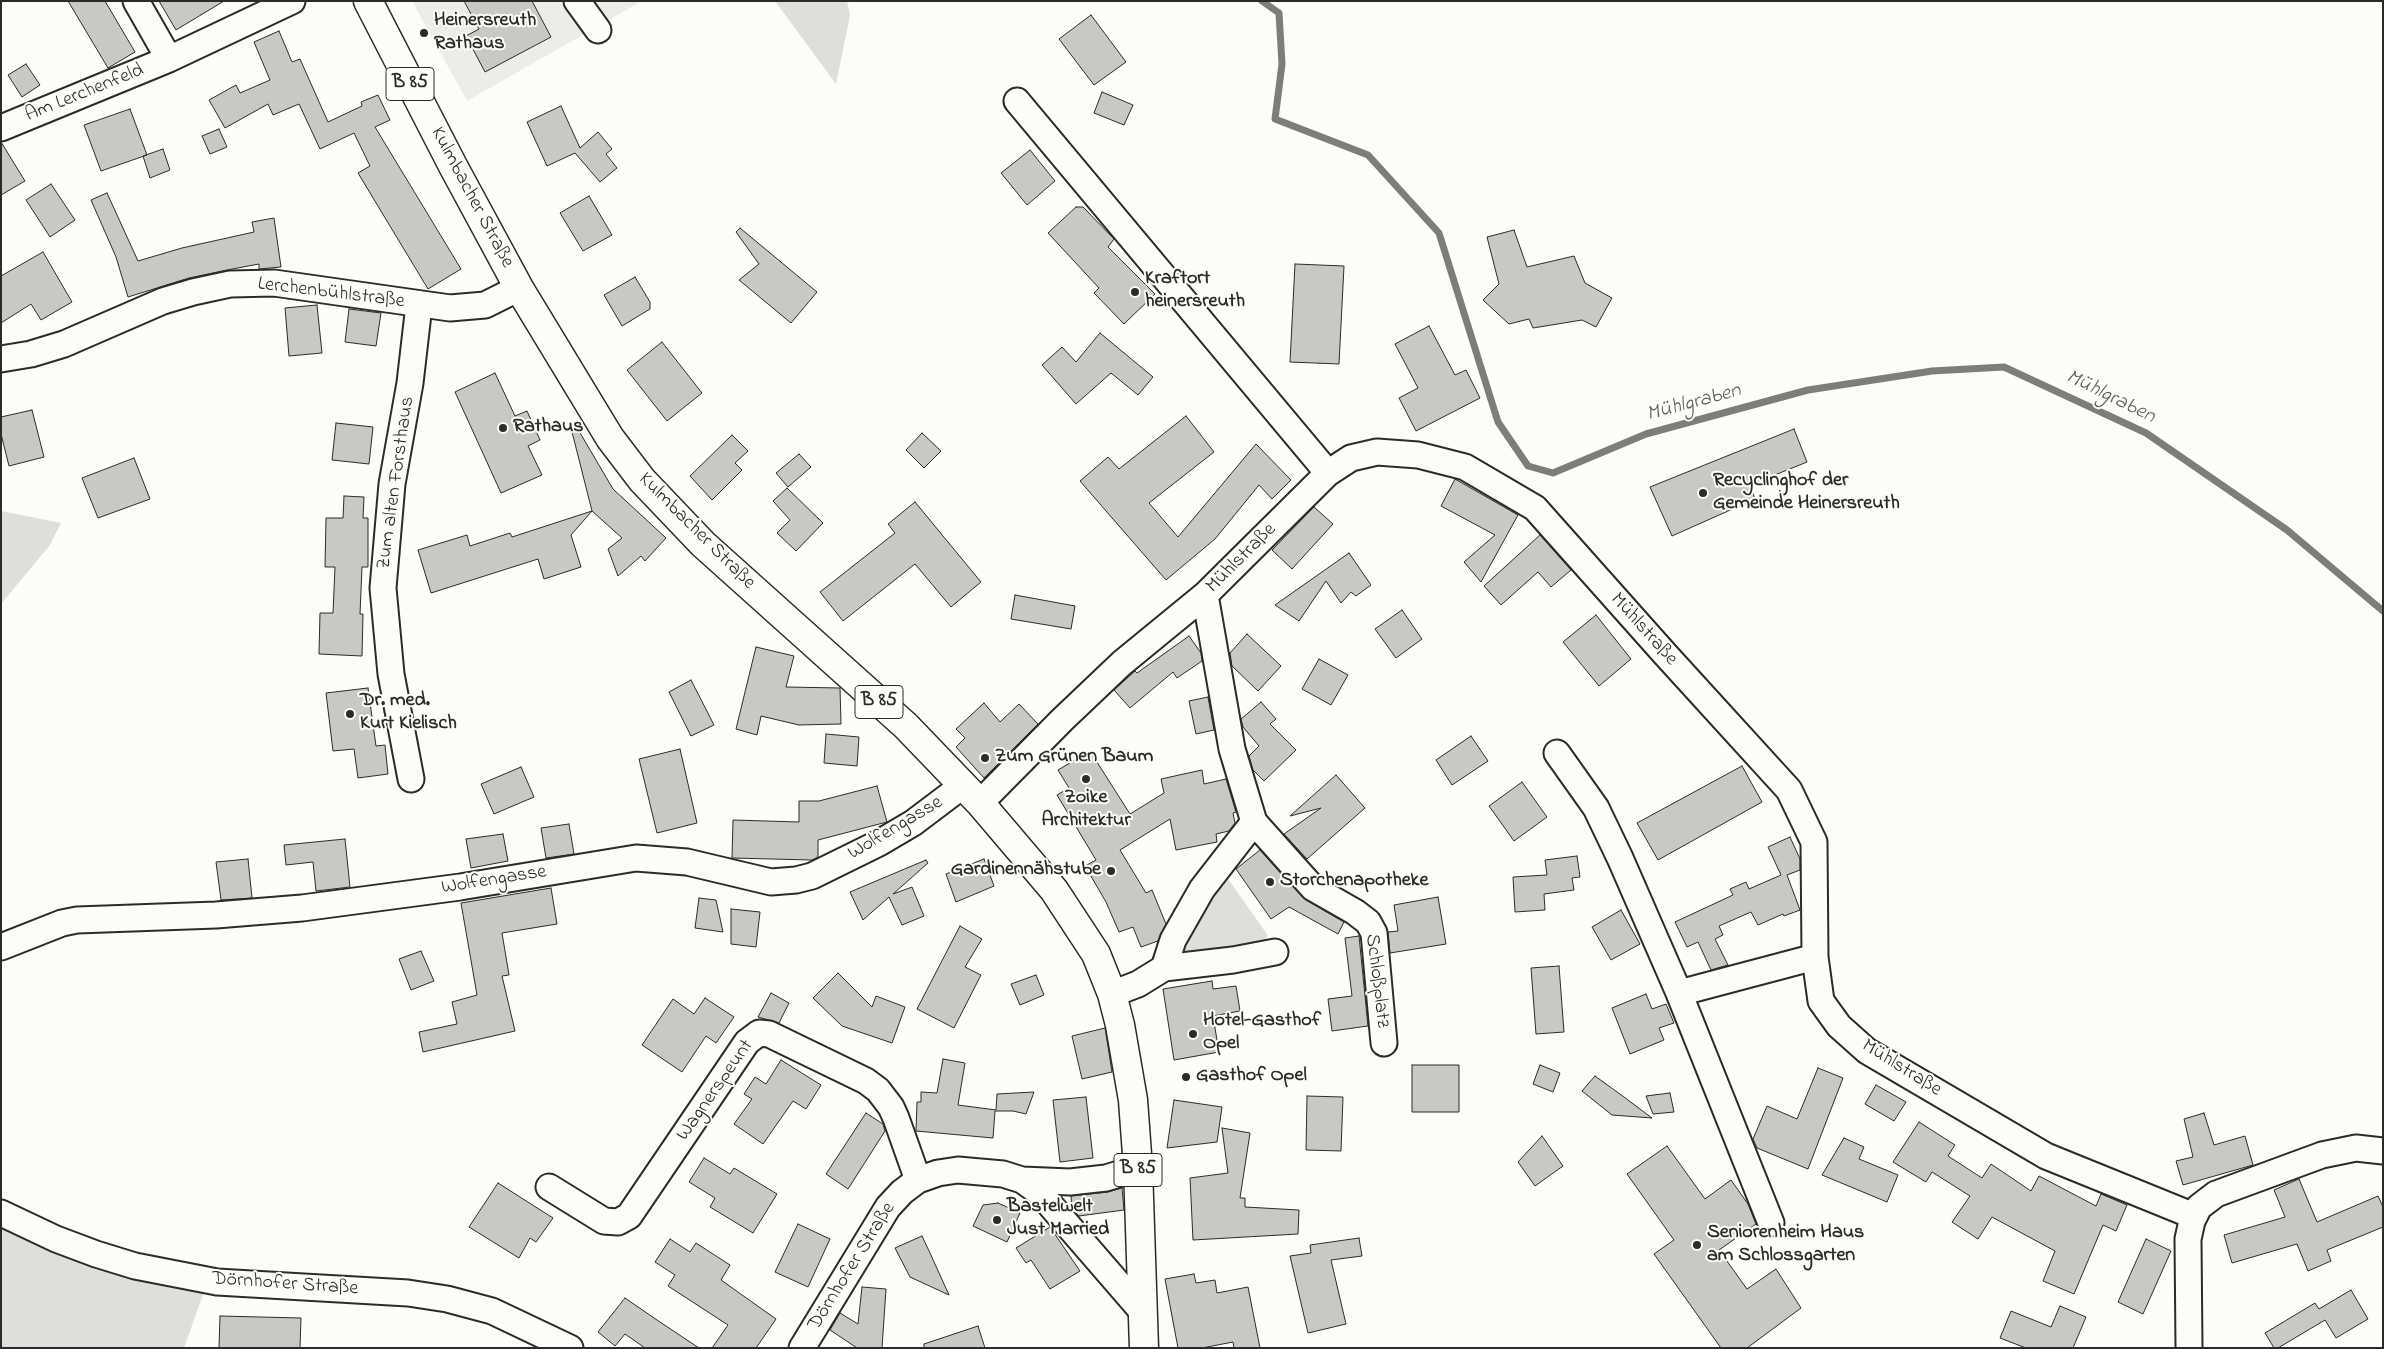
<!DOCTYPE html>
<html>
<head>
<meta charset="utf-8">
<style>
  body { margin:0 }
  #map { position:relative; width:2384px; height:1349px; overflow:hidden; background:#fdfcf7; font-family:"Indie Flower",sans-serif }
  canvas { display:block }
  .frame { position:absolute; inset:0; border:2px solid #2b2b2b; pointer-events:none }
</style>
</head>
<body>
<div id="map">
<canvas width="2384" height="1349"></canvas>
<div class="frame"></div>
</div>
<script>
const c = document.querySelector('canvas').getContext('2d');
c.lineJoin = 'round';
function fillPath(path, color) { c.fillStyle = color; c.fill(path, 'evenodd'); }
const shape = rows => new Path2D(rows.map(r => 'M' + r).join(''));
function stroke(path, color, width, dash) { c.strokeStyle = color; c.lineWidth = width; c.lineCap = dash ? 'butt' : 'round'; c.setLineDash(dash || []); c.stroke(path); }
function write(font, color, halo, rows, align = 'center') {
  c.font = font + ' "Indie Flower",sans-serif'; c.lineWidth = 4; c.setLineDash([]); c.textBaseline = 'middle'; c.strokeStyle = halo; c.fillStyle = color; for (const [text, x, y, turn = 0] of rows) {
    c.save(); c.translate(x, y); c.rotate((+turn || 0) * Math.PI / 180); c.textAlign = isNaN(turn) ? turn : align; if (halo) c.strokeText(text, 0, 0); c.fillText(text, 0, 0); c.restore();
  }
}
const built = shape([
  [412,1,642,1,467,101]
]);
const green = shape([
  [775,1,847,1,850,15,836,84],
  [1,511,61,523,50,545,1,604],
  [1226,876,1267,934,1266,942,1264,945,1185,955,1181,945,1220,878],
  [1,1222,205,1289,184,1348,1,1348]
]);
const stream = shape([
  [1262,1,1279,13,1282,64,1275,119,1368,155,1439,233,1498,422,1528,466,1553,473,1646,434,1808,390,1932,371,2004,367,2146,433,2287,530,2383,611]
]);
const building = shape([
  [68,1,105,1,135,52,108,68,68,1],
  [159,1,224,1,176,30,159,1],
  [464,1,532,1,551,37,485,72,466,36,479,29,464,1],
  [1091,15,1126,62,1094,85,1059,39,1091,15],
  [279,31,292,62,300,59,328,122,362,106,361,102,378,95,390,120,375,127,461,269,428,289,358,173,370,166,354,133,320,149,299,104,273,115,268,104,225,128,209,100,236,85,240,93,270,80,254,42,279,31],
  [26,64,40,85,22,97,8,75,26,64],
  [1102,92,1133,105,1124,125,1094,113,1102,92],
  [561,106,580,148,598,132,612,149,606,154,617,168,600,182,575,153,547,166,527,122,561,106],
  [130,109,147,155,101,171,84,125,130,109],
  [219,129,227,147,210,154,202,136,219,129],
  [1,142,25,181,1,195,1,142],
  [163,149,170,170,150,178,143,156,163,149],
  [1030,150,1055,181,1027,205,1001,173,1030,150],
  [51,184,75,220,50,237,26,200,51,184],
  [107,193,138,261,182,248,254,232,252,222,274,218,281,267,259,269,259,264,227,270,189,278,128,297,116,257,91,200,107,193],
  [589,196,612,235,583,251,560,213,589,196],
  [1076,207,1083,207,1114,239,1108,247,1155,294,1124,324,1094,293,1099,288,1048,233,1076,207],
  [740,228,817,292,791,323,739,280,759,264,736,232,740,228],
  [1514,230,1527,267,1574,256,1585,283,1612,298,1596,327,1582,320,1533,328,1529,319,1509,324,1483,300,1499,284,1487,237,1514,230],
  [43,252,72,302,41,320,31,304,1,323,1,276,43,252],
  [1295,264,1344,266,1339,364,1290,362,1295,264],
  [635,277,650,302,650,309,622,326,604,295,635,277],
  [317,305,322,353,289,356,285,308,317,305],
  [349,309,381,313,376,346,345,342,349,309],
  [1429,326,1455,375,1466,370,1480,398,1416,431,1399,398,1418,388,1395,344,1429,326],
  [1100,333,1153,377,1138,395,1111,373,1076,404,1042,365,1062,347,1076,362,1100,333],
  [662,342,702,393,667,421,627,370,662,342],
  [495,373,515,416,527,411,540,440,528,446,542,475,501,493,455,392,495,373],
  [32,410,44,457,9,466,1,434,1,417,32,410],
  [1186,416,1214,452,1149,503,1178,537,1256,444,1291,480,1272,499,1259,485,1215,539,1166,580,1080,481,1108,457,1119,469,1186,416],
  [336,423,373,427,369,464,332,460,336,423],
  [576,426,613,489,666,538,645,561,641,556,618,576,608,549,622,538,592,511,571,535,581,567,544,579,538,559,431,593,418,550,467,535,470,546,510,533,512,537,592,511,571,428,576,426],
  [1794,429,1807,462,1750,485,1755,499,1672,536,1650,487,1794,429],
  [922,433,941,451,924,468,906,450,922,433],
  [732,435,748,451,735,463,742,470,712,500,690,476,732,435],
  [799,454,811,467,788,487,776,473,799,454],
  [134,458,150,499,98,518,82,478,134,458],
  [1455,479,1518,515,1481,582,1464,562,1495,535,1441,506,1455,479],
  [787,488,823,523,796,551,777,533,790,520,773,501,787,488],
  [344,496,364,497,363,518,368,518,368,567,362,567,360,614,363,614,362,656,319,654,320,613,333,613,335,567,325,567,326,518,343,518,344,496],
  [915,502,981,582,951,607,915,564,843,621,820,592,895,533,888,524,915,502],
  [1314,507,1333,524,1292,569,1272,550,1314,507],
  [1540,535,1571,570,1551,587,1538,572,1501,605,1484,586,1540,535],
  [1349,553,1371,585,1356,596,1351,592,1341,603,1326,581,1299,621,1275,605,1349,553],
  [1015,595,1075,606,1071,629,1011,619,1015,595],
  [1402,610,1422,639,1396,658,1375,629,1402,610],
  [1596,615,1631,659,1599,686,1563,642,1596,615],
  [1247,634,1281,666,1258,691,1232,666,1230,653,1247,634],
  [1189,636,1201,653,1202,661,1177,678,1173,672,1130,708,1114,690,1135,671,1137,673,1189,636],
  [756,647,794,656,786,687,840,688,841,724,799,725,761,716,757,735,736,729,756,647],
  [1319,659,1348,675,1331,705,1302,689,1319,659],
  [691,680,714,725,691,736,669,692,691,680],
  [368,688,376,746,385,745,388,774,358,778,354,749,333,751,326,693,368,688],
  [1208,697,1214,730,1196,734,1189,701,1208,697],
  [1261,702,1276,719,1270,724,1296,750,1264,781,1253,770,1249,756,1259,746,1243,727,1241,719,1261,702],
  [984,703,1000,722,1019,704,1038,724,984,778,956,747,965,738,956,729,984,703],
  [826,734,859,737,857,766,824,763,826,734],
  [1471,736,1488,761,1452,785,1436,760,1471,736],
  [680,749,697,823,657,833,639,759,680,749],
  [1090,751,1130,814,1164,793,1161,779,1202,770,1204,784,1226,779,1236,812,1233,813,1235,823,1229,831,1216,834,1217,842,1176,850,1170,819,1120,850,1146,893,1152,890,1166,924,1158,941,1141,947,1133,927,1119,932,1106,902,1085,866,1096,860,1057,795,1069,788,1058,770,1090,751],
  [1742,766,1762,802,1658,860,1637,823,1742,766],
  [521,767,534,797,494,814,481,784,521,767],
  [1336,775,1365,808,1307,859,1284,834,1321,808,1290,816,1336,775],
  [1522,782,1547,817,1514,841,1489,806,1522,782],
  [877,786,887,822,818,840,818,857,812,860,732,858,733,820,799,822,799,801,819,801,877,786],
  [569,824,574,854,546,858,541,828,569,824],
  [503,834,508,861,471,868,466,839,503,834],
  [1790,837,1800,859,1800,870,1787,875,1800,910,1784,916,1783,914,1758,925,1751,912,1719,926,1723,935,1715,939,1728,965,1711,970,1698,942,1687,947,1675,922,1733,895,1730,889,1746,882,1749,889,1781,875,1768,847,1790,837],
  [345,839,350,887,316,891,313,862,286,865,284,845,345,839],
  [1260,850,1285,878,1282,880,1291,885,1306,900,1344,922,1338,934,1289,907,1271,919,1236,869,1260,850],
  [1577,856,1580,877,1572,878,1574,890,1544,894,1545,910,1515,912,1513,877,1547,875,1545,860,1577,856],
  [248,859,252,898,221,900,216,862,248,859],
  [984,859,994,886,956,902,946,874,984,859],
  [926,860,928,863,893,894,912,887,924,916,902,925,889,897,863,920,850,892,926,860],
  [551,888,557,924,502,933,509,975,502,976,515,1031,423,1052,419,1032,457,1024,452,1002,477,995,461,903,551,888],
  [1438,897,1446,944,1390,953,1388,932,1398,931,1394,905,1438,897],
  [699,898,716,900,723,932,695,928,699,898],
  [731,909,760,912,756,947,731,944,731,909],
  [1621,910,1640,944,1611,960,1592,927,1621,910],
  [960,926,982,939,965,967,981,975,954,1028,917,1009,960,926],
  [1359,936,1368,1026,1332,1031,1328,999,1352,996,1345,938,1359,936],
  [421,951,434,981,411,990,399,959,421,951],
  [1559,966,1564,1032,1536,1034,1531,968,1559,966],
  [838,973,872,1007,876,996,905,1007,892,1043,842,1026,813,998,838,973],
  [1036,975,1044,995,1020,1005,1011,984,1036,975],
  [1212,981,1213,989,1236,986,1240,1011,1213,1016,1219,1052,1174,1060,1163,989,1212,981],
  [771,993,789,1003,779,1023,758,1017,771,993],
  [1646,994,1652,1009,1666,1004,1674,1023,1659,1028,1664,1040,1630,1054,1612,1008,1646,994],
  [705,998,734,1017,716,1043,706,1036,682,1072,642,1045,673,999,694,1014,705,998],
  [1105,1028,1112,1072,1082,1079,1072,1036,1105,1028],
  [943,1059,965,1063,958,1105,996,1110,997,1094,1034,1092,1026,1114,1013,1111,995,1111,993,1138,916,1131,917,1102,921,1102,921,1092,937,1093,943,1059],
  [781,1060,821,1085,806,1109,793,1101,763,1144,734,1124,752,1099,744,1094,755,1077,766,1084,781,1060],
  [1412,1065,1459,1065,1459,1112,1412,1112,1412,1065],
  [1540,1065,1560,1073,1553,1092,1533,1084,1540,1065],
  [1818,1068,1843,1078,1808,1169,1757,1148,1753,1139,1767,1106,1797,1119,1818,1068],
  [1595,1076,1624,1097,1652,1118,1612,1115,1582,1091,1595,1076],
  [1876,1085,1906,1102,1894,1121,1865,1104,1876,1085],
  [1670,1093,1674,1112,1653,1114,1646,1096,1670,1093],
  [1307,1096,1343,1097,1341,1151,1306,1150,1307,1096],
  [1086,1097,1093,1158,1060,1162,1053,1100,1086,1097],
  [1174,1100,1222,1107,1217,1142,1167,1148,1174,1100],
  [866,1113,883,1124,885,1131,848,1189,826,1174,866,1113],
  [2204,1113,2214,1145,2245,1136,2253,1165,2183,1185,2176,1161,2193,1157,2184,1119,2204,1113],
  [1919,1122,1955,1145,1948,1156,1982,1178,1991,1164,2031,1191,2039,1176,2096,1206,2101,1194,2127,1205,2116,1231,2103,1225,2074,1294,2043,1281,2055,1251,1992,1217,1978,1239,1952,1222,1970,1196,1932,1172,1926,1182,1893,1162,1919,1122],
  [1222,1128,1250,1133,1240,1198,1245,1198,1245,1207,1299,1210,1298,1234,1193,1240,1190,1178,1228,1173,1222,1128],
  [1542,1136,1563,1166,1535,1186,1518,1162,1542,1136],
  [1844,1138,1864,1147,1859,1159,1898,1175,1887,1202,1822,1175,1844,1138],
  [1667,1146,1705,1199,1731,1180,1748,1204,1756,1224,1719,1250,1747,1289,1776,1269,1801,1308,1747,1348,1721,1348,1654,1254,1674,1240,1627,1174,1667,1146],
  [704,1158,730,1174,734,1168,777,1194,753,1233,710,1207,715,1198,689,1182,704,1158],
  [2299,1179,2317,1222,2378,1196,2383,1207,2383,1227,2327,1250,2331,1261,2308,1271,2297,1244,2232,1263,2224,1235,2285,1217,2274,1190,2299,1179],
  [498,1183,553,1218,536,1242,530,1238,519,1258,469,1227,498,1183],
  [1122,1188,1124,1210,1079,1216,1072,1209,1071,1196,1108,1192,1122,1188],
  [998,1203,1020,1213,1007,1242,973,1226,983,1205,998,1203],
  [798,1224,830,1239,808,1287,775,1272,798,1224],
  [1050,1227,1080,1271,1050,1289,1031,1260,1026,1263,1016,1248,1050,1227],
  [922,1236,930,1253,949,1295,910,1277,895,1248,922,1236],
  [1359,1238,1362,1256,1331,1260,1346,1324,1308,1333,1290,1256,1311,1253,1310,1245,1359,1238],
  [670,1239,690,1252,696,1243,730,1265,721,1280,776,1319,756,1348,712,1348,728,1325,668,1286,675,1275,655,1262,670,1239],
  [2146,1239,2171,1251,2143,1314,2118,1302,2146,1239],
  [1194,1274,1196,1283,1215,1280,1217,1293,1248,1287,1260,1348,1234,1348,1233,1342,1202,1348,1178,1348,1165,1279,1194,1274],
  [862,1287,886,1289,882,1348,857,1348,830,1330,840,1313,858,1324,862,1287],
  [2351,1290,2368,1319,2336,1338,2325,1320,2278,1348,2274,1348,2265,1333,2315,1303,2319,1309,2351,1290],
  [625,1298,657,1320,699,1348,645,1348,625,1334,615,1346,598,1332,625,1298],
  [2060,1306,2086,1317,2073,1348,2026,1348,2000,1338,2011,1311,2051,1327,2060,1306],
  [220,1316,301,1318,300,1348,219,1348,220,1316],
  [978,1326,985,1348,924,1348,924,1344,978,1326]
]);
const minor = shape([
  [136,1,169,59],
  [577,1,598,30],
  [1017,101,1328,473],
  [1,128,169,59,292,1],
  [1,359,31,354,64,344,163,301,193,292,230,284,274,283,450,308,485,305,519,288],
  [1205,595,1232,749,1254,822,1313,888,1355,912,1368,922,1374,933,1384,1043],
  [1557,753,1596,808,1620,858,1679,993,1771,1223],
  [411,779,391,674,383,588,392,484,410,383,419,305],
  [980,803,1062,720,1122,663,1205,595,1328,473,1351,458,1377,452,1418,455,1465,467,1535,508,1665,654,1789,790,1814,842,1815,957,1821,1001,1839,1026,1867,1051,2046,1156,2194,1216],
  [1,947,62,923,77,920,216,915,302,908,460,887,636,858,687,862,771,882,796,880,812,876,879,843,913,823,962,786],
  [1164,968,1233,960,1275,952],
  [1679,993,1815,957],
  [1112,994,1138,984,1164,968,1173,940,1202,889,1254,822],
  [1022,1180,1070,1182,1106,1178,1138,1168],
  [549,1187,604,1221,618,1222,629,1216,747,1042,759,1033,769,1034,866,1081,878,1090,891,1107,896,1118,918,1180],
  [1,1213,56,1239,96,1254,135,1266,217,1282,408,1293,447,1299,492,1311,570,1348],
  [802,1348,888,1207,902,1192,918,1180,938,1173,958,1170,1003,1174,1022,1180,1039,1192,1142,1311],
  [2189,1348,2188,1239,2192,1221,2199,1207,2216,1194,2322,1155,2356,1148,2383,1151]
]);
const major = shape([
  [368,1,453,166,519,288,610,438,642,480,703,544,906,726,980,803,1054,890,1096,954,1112,994,1120,1025,1133,1100,1138,1168,1144,1348]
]);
const markers = [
  [424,33,5,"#2b2b2b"],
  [1135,292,5,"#2b2b2b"],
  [503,428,5,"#2b2b2b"],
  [1703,493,5,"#2b2b2b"],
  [350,714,5,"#2b2b2b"],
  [985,758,5,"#2b2b2b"],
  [1086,779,5,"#2b2b2b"],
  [1111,871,5,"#2b2b2b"],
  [1270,882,5,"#2b2b2b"],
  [1193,1034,5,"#2b2b2b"],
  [1186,1077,5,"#2b2b2b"],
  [997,1220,5,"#2b2b2b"],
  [1697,1245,5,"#2b2b2b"]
];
const shields = [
  [410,84,48],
  [879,702,48],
  [1138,1170,48]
];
const shieldNames = [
  ["B 85",410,84],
  ["B 85",879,702],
  ["B 85",1138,1170]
];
const poiNames = [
  ["Heinersreuth",434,22],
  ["Rathaus",434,45],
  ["Kraftort",1145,280],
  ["heinersreuth",1145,303],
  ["Rathaus",513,428],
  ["Recyclinghof der",1713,482],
  ["Gemeinde Heinersreuth",1713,505],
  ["Dr. med.",360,702],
  ["Kurt Kielisch",360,725],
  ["Zum Grünen Baum",995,758],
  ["Zoike",1086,799,"center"],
  ["Architektur",1086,822,"center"],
  ["Gardinennähstube",1101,871,"right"],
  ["Storchenapotheke",1280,882],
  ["Hotel-Gasthof",1203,1022],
  ["Opel",1203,1045],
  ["Gasthof Opel",1196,1077],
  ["Bastelwelt",1007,1208],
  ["Just Married",1007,1231],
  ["Seniorenheim Haus",1707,1234],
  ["am Schlossgarten",1707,1257]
];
const streetNames = [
  ["Am Lerchenfeld",85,94,-22],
  ["Kulmbacher Straße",471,198,62],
  ["Lerchenbühlstraße",331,294,7],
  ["Zum alten Forsthaus",397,483,-82],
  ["Kulmbacher Straße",696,532,45],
  ["Mühlstraße",1242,559,-45],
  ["Mühlstraße",1643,630,48],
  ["Wolfengasse",896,829,-31],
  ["Wolfengasse",494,881,-9],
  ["Schloßplatz",1376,981,83],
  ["Mühlstraße",1901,1069,32],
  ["Wagnerspeunt",716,1091,-55],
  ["Dörnhofer Straße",853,1267,-58],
  ["Dörnhofer Straße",285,1285,4]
];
const waterNames = [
  ["Mühlgraben",2110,398,26],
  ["Mühlgraben",1694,404,-15]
];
fillPath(built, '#edece8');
fillPath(green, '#dfdeda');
stroke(stream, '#7e7d7b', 7);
fillPath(building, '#c9c8c4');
stroke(building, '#2b2b2b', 1);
stroke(minor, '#2b2b2b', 29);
stroke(major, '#2b2b2b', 31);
stroke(minor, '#fdfcf7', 25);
stroke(major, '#fdfcf7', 28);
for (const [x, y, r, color] of markers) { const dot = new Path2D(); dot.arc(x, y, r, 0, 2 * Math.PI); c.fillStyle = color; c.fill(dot); stroke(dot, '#fdfcf7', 2); }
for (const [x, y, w] of shields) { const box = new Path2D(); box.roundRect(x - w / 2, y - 16.5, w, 33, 4); c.fillStyle = '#fdfcf7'; c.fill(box); stroke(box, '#2b2b2b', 1); }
write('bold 19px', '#2b2b2b', null, shieldNames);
write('bold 20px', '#2b2b2b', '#fdfcf7', poiNames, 'left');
write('20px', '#2b2b2b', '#fdfcf7', streetNames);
write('italic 21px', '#5b5b5a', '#fdfcf7', waterNames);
</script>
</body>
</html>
